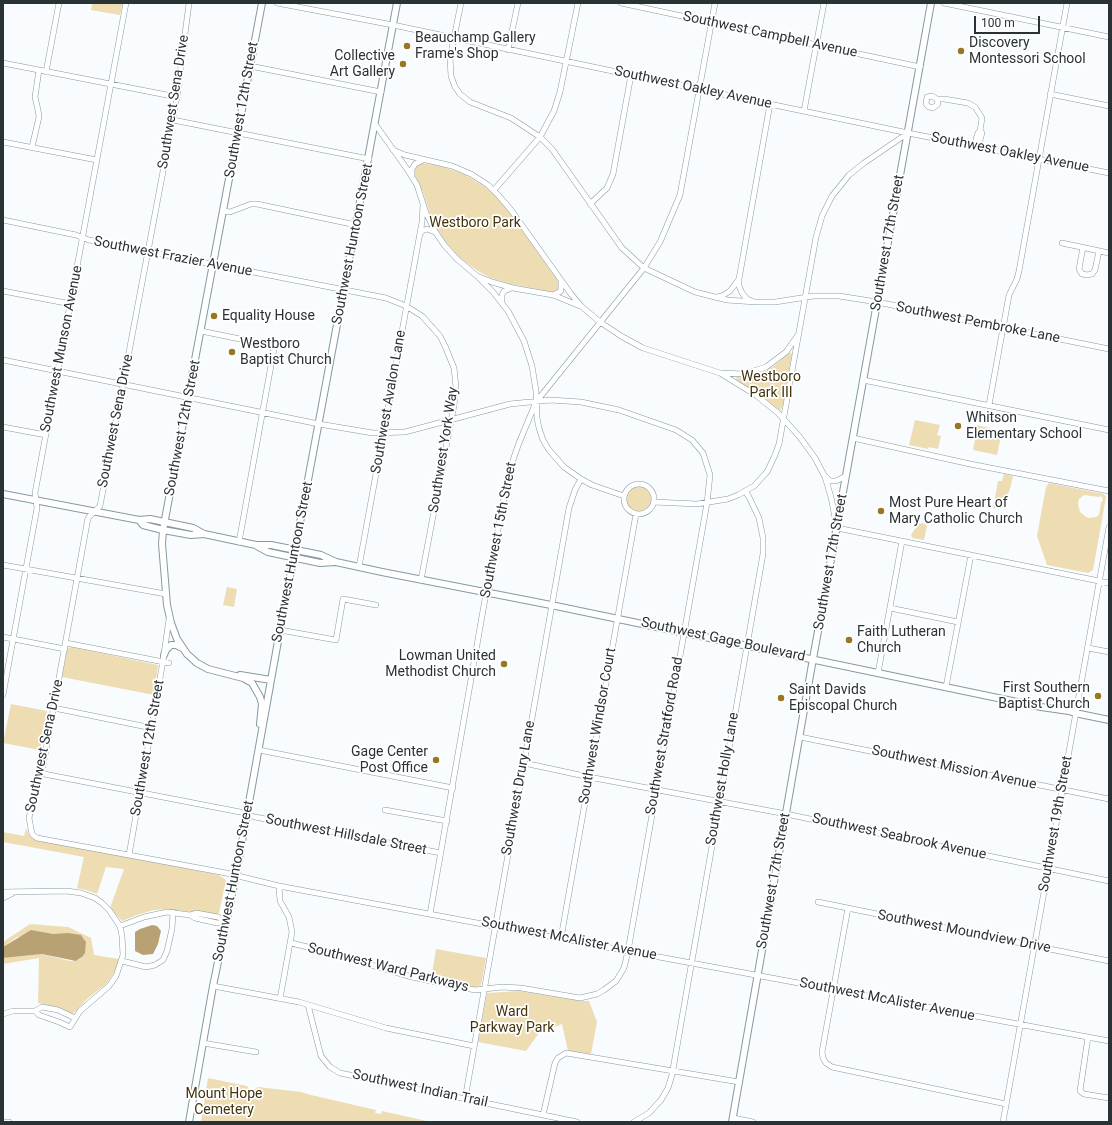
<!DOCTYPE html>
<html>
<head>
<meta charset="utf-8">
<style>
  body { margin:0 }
  #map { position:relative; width:1112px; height:1125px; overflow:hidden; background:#f8fcfe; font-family:Roboto,sans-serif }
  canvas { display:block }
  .frame { position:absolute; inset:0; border:4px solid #293235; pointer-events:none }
  .scale { position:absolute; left:974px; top:16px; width:66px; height:18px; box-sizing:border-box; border:2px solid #293235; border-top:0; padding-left:5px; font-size:12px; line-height:14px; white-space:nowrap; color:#293235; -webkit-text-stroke:3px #fff; paint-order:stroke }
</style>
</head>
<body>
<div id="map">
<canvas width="1112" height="1125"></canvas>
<div class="frame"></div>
<div class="scale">100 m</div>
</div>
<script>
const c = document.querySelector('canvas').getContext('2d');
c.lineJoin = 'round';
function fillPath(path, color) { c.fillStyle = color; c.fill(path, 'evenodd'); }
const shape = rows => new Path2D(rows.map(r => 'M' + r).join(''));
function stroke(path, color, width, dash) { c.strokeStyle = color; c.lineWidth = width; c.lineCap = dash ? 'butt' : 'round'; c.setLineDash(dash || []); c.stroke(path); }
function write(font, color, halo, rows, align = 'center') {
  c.font = font + ' Roboto,sans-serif'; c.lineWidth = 3.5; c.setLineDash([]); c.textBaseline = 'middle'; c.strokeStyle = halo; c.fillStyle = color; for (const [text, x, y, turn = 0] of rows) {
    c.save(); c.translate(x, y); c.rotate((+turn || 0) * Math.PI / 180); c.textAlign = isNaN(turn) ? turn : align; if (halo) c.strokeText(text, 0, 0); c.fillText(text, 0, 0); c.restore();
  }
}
const green = shape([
  [92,3,123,3,120,15,91,10],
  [421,163,441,166,464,174,485,187,494,194,506,208,558,281,559,285,558,290,551,292,511,284,491,278,478,271,460,258,444,240,432,220,423,192,414,174,416,167],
  [790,352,792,354,783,405,780,411,757,393,736,380,737,376,746,376,763,372,774,366],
  [915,420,940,425,937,435,941,436,938,449,929,447,928,449,909,445],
  [976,425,1002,431,997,455,973,450,977,428,976,427],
  [1004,474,1013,476,1011,485,1009,492,994,509,993,508,998,481,1002,481],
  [1049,483,1104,494,1106,497,1093,570,1088,573,1047,565,1037,536,1046,487],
  [1084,495,1099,497,1101,496,1103,499,1101,503,1099,515,1096,517,1089,518,1086,517,1080,512,1078,504,1079,499],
  '625 499a13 13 0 1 1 26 0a13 13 0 1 1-26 0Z',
  [923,523,927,526,924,540,913,538,911,536,912,533,919,524],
  [227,587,237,589,234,607,223,605],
  [71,647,158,665,154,695,62,677,67,649],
  [11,704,47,711,40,750,3,743],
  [26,828,29,835,36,839,219,875,226,880,219,913,217,915,166,909,154,910,140,914,122,921,110,908,124,869,106,867,97,894,86,890,77,888,84,857,3,842,3,832,24,836],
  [30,924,68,927,91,938,94,955,119,959,115,971,106,984,87,999,74,1013,71,1014,56,1007,38,1003,39,958,3,964,3,958,42,954,70,961,79,960,82,957,86,946,84,938,48,934,17,937,3,947,3,942],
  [436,949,486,958,481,985,475,988,431,980],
  [519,991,581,1001,589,1001,597,1022,591,1054,568,1051,562,1024,539,1033,526,1051,478,1042,487,993],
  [208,1078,247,1086,251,1092,258,1087,301,1092,311,1095,376,1110,375,1113,381,1114,382,1111,431,1122,201,1122]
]);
const water = shape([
  [152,925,157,926,161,931,158,944,153,954,143,955,135,951,135,932,140,929],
  [31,930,53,934,68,933,81,935,86,942,85,953,82,957,76,961,42,954,3,958,3,947]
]);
const minor = shape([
  [189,3,177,97,100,506,88,518,43,766,39,773,29,818,32,834,37,838,226,873,279,886,1109,1041],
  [277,3,393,25,908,133,1109,173],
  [461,3,450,58,451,76,455,87,460,94,470,102,511,118,540,137,552,149,622,248,644,268,695,292,727,300,756,302,775,302,814,296,839,296,877,302,1109,349],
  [621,3,920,67],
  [944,3,1109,37],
  [508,50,518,3],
  [3,63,177,97],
  [250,66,381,92],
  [46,72,59,3],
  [1050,94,1109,106],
  [937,99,938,104,933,108,929,107,926,104,927,97,932,96,937,99,944,99,968,103,975,107,982,118,980,131,978,133,976,139,977,146],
  [804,111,824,3],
  [173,120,369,159],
  [375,124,407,169,417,185,426,213,436,233,445,246,457,259,477,276,492,282,513,288,553,295,580,306],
  [3,142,97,160],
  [977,146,980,140,982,133,980,131],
  [32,147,39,117,38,110,35,97,39,70],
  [393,150,405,155,452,166,471,174,488,185,499,196,511,210,571,294,581,306,600,322,621,336,643,348,720,373,757,396,778,413,799,436,815,458,825,477,831,497,837,528,1109,583],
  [412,175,412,169,415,164,423,160],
  [494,190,540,137,554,111,560,92,578,3],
  [590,204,607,188,613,174,631,75],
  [223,211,230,212,251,204,257,204,356,225],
  [3,220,76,235,89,240,386,298,406,306,422,316,440,336,445,346,454,368,456,387,454,405,421,580],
  [420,234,422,231,427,229,435,232],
  [1062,243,1109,253],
  [1083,247,1079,269,1082,274,1087,275,1092,274,1095,270,1099,251],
  [479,278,493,292,508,311,524,341,532,366,536,391,537,418,539,428,543,440,549,450,564,467,581,479,592,485,624,496],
  [739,280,739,286,742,293,748,300,752,301],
  [3,291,71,304],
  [553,295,561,291,561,281],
  [717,297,722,296,730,291,739,279,770,104],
  [502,302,502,295,504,291,512,288],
  [201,331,269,345,274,349,239,542],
  [3,360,319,424,373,433,405,432,510,404,550,400,581,402,619,410,676,430,692,440,703,453,710,475,707,503,628,951,624,968,616,981,604,990,597,994,580,998,521,988,502,987,475,990,412,977,316,949,291,943],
  [721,373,744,374,766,367,786,352,798,335],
  [863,380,1109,430],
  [989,405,1009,295,1017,279,1019,271,1067,3],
  [3,427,46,435],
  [853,438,970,464,1109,491],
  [826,477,830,481,836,481,846,476],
  '624 499a15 15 0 1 1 30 0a15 15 0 1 1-30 0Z',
  [654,502,697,504,728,499,738,495,754,486,767,472,775,455,779,444,816,237,822,216,832,196,849,175,864,163,908,133],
  [3,565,166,594],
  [359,567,422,222,423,205],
  [890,608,958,622],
  [280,630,336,640,343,599,376,605],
  [3,637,65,649],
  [66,643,169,663],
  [1088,648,1109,652],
  [878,673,902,541],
  [946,687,971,555],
  [3,695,37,508,35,493,126,3],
  [54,708,152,728],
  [800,737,1109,799],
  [259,750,453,788],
  [524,763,589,777,786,814,1109,881],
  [39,773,240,812,255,817,441,853],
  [385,810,447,821],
  [129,855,163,661,169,619],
  [279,886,280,901,289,917,292,932,280,999],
  [3,892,67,891,81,893,95,898,102,903,109,910,120,926,144,917,167,912,190,915,195,918,217,923,226,922],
  [3,898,13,893],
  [818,902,1109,961],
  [848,908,822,1052,823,1058,826,1063,832,1067,1006,1104],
  [430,914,485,599,507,482,513,460,519,443,536,402,644,268,660,242,680,195,715,3],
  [190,915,196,913,218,917,226,921],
  [561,938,636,514],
  [122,961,146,967,155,965,163,960,167,951,172,929,173,912],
  [213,986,299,1002,386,1028,474,1046],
  [308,1005,321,1056,330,1067,340,1073,577,1122],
  [35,1011,39,1015,59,1022,70,1027,80,1011,109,986,116,976,123,955,122,936,120,926],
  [3,1014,13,1011,35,1011,42,1007,58,1010,75,1018],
  [1088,1037,1080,1091,1084,1094,1109,1098],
  [203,1043,256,1052],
  [465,1099,569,508,575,490,581,479],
  [543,1115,555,1063,558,1058,566,1053,739,1082],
  [733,1118,753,1122],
  [6,1122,9,1122],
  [634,1122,649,1113,661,1100,668,1088,672,1075,763,554,763,538,759,518,749,497,745,491],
  [1003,1122,1109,527]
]);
const major = shape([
  [3,494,139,520,150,519,193,528,204,534],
  [139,520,143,525,163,530,191,535,204,534,256,545,271,545,321,555,336,562,382,572,551,605,1041,707,1069,711,1075,713,1109,720],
  [257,546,268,552,320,563,335,562],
  [164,655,166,650,171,645,176,645,182,648],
  [240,675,271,680],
  [260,724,262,704,260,697,252,683,243,678,208,669,197,663,187,654,177,639,171,623,167,605,162,544,163,530,262,3],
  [189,1122,213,986,236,875,280,630,397,3],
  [732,1122,811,670,931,3]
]);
const markers = [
  [407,46,4,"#997721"],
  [961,51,4,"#997721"],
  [403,64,4,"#997721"],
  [214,316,4,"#997721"],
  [232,352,4,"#997721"],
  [958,426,4,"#997721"],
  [881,511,4,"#997721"],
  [849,640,4,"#997721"],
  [504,664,4,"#997721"],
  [1098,696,4,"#997721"],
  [781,698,4,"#997721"],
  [436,760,4,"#997721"]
];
const streetNames = [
  ["Southwest Campbell Avenue",770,35,12],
  ["Southwest Oakley Avenue",693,88,12],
  ["Southwest Sena Drive",174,102,-81],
  ["Southwest 12th Street",242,110,-80],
  ["Southwest Oakley Avenue",1010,153,11],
  ["Southwest 17th Street",888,243,-80],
  ["Southwest Huntoon Street",353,244,-79],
  ["Southwest Frazier Avenue",173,257,11],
  ["Southwest Pembroke Lane",978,323,11],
  ["Southwest Munson Avenue",62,349,-79],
  ["Southwest Avalon Lane",389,402,-80],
  ["Southwest Sena Drive",116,421,-79],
  ["Southwest 12th Street",183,428,-79],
  ["Southwest York Way",444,450,-81],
  ["Southwest 15th Street",499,530,-79],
  ["Southwest Huntoon Street",293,562,-79],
  ["Southwest 17th Street",831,562,-80],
  ["Southwest Gage Boulevard",723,640,12],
  ["Southwest Windsor Court",598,726,-80],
  ["Southwest Stratford Road",665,736,-80],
  ["Southwest Sena Drive",45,746,-78],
  ["Southwest 12th Street",148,748,-80],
  ["Southwest Mission Avenue",954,768,12],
  ["Southwest Holly Lane",723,779,-80],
  ["Southwest Drury Lane",519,788,-80],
  ["Southwest 19th Street",1056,824,-80],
  ["Southwest Hillsdale Street",346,835,11],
  ["Southwest Seabrook Avenue",899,837,12],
  ["Southwest Huntoon Street",234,881,-79],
  ["Southwest 17th Street",774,881,-80],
  ["Southwest Moundview Drive",964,932,11],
  ["Southwest McAlister Avenue",569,939,11],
  ["Southwest Ward Parkways",388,968,14],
  ["Southwest McAlister Avenue",887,1000,11],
  ["Southwest Indian Trail",420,1089,12]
];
const poiNames = [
  ["Beauchamp Gallery",415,38],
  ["Frame's Shop",415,54],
  ["Discovery",969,43],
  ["Montessori School",969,59],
  ["Collective",395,56,"right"],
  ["Art Gallery",395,72,"right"],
  ["Equality House",222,316],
  ["Westboro",240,344],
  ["Baptist Church",240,360],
  ["Whitson",966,418],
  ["Elementary School",966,434],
  ["Most Pure Heart of",889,503],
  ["Mary Catholic Church",889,519],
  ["Faith Lutheran",857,632],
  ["Church",857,648],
  ["Lowman United",496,656,"right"],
  ["Methodist Church",496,672,"right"],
  ["First Southern",1090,688,"right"],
  ["Baptist Church",1090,704,"right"],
  ["Saint Davids",789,690],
  ["Episcopal Church",789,706],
  ["Gage Center",428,752,"right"],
  ["Post Office",428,768,"right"]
];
const parkNames = [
  ["Westboro Park",475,223],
  ["Westboro",771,377],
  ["Park III",771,393],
  ["Ward",512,1012],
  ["Parkway Park",512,1028],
  ["Mount Hope",224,1094],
  ["Cemetery",224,1110]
];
fillPath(green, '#eedcb3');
fillPath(water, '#b8a274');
stroke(minor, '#859aa2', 6);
stroke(major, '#859aa2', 8);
stroke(minor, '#fff', 5);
stroke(major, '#fff', 6);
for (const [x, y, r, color] of markers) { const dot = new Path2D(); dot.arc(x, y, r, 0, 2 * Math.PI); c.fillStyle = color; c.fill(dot); stroke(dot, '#fff', 1.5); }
write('14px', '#293235', '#fff', streetNames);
write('14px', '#293235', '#fff', poiNames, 'left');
write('14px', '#43330d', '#fff', parkNames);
</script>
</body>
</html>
